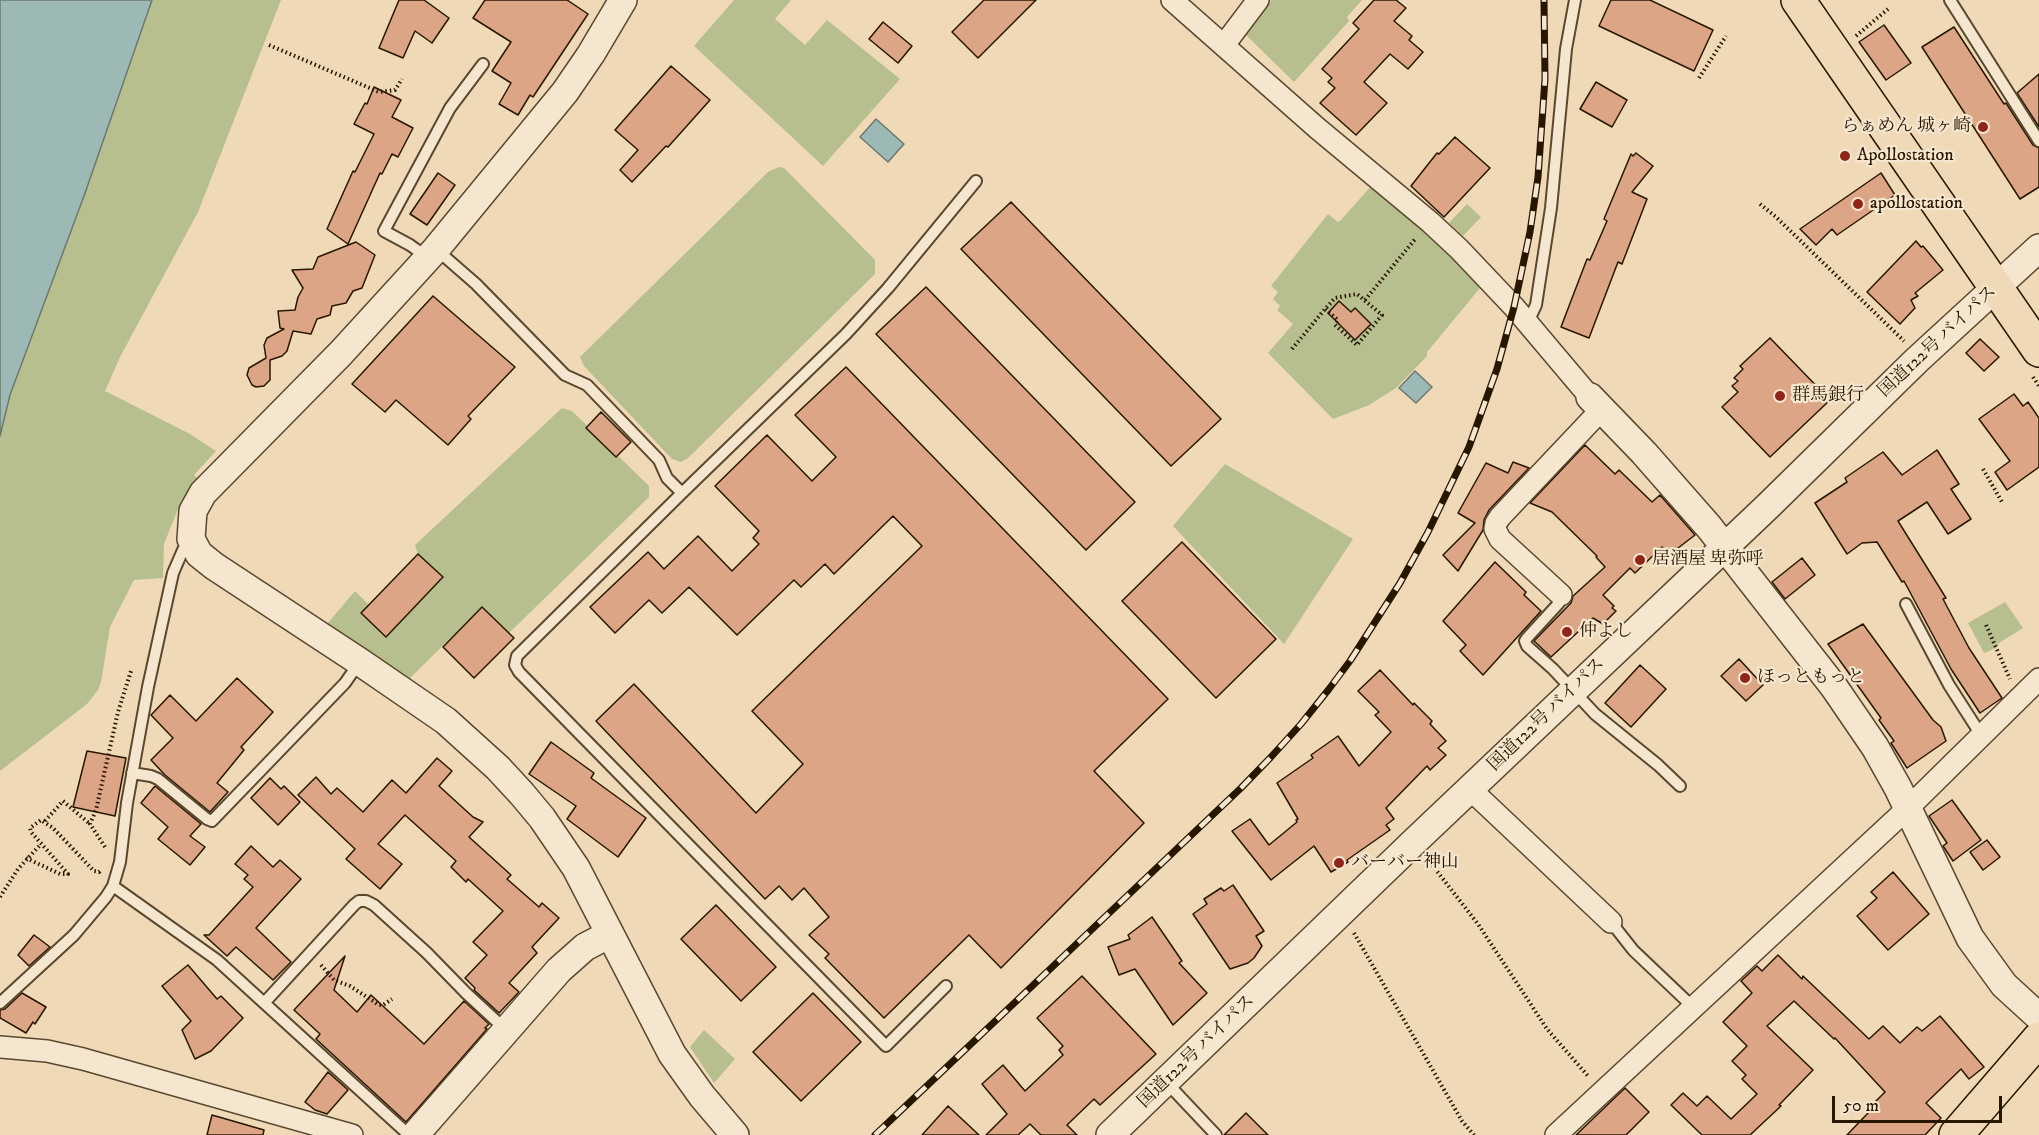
<!DOCTYPE html>
<html>
<head>
<meta charset="utf-8">
<style>
  body { margin:0 }
  #map { position:relative; width:2039px; height:1135px; overflow:hidden; background:#efd9b7; font-family:"IM FELL DW Pica",serif }
  canvas { display:block }
  .scale { position:absolute; left:1832px; top:1096px; width:170px; height:27px; box-sizing:border-box; border:3px solid #281700; border-top:0; padding-left:8px; font-size:18px; line-height:21px; white-space:nowrap; color:#281700; -webkit-text-stroke:4px #f5e6d0; paint-order:stroke }
</style>
</head>
<body>
<div id="map">
<canvas width="2039" height="1135"></canvas>
<div class="scale">50 m</div>
</div>
<script>
const c = document.querySelector('canvas').getContext('2d');
c.lineJoin = 'round';
function fillPath(path, color) { c.fillStyle = color; c.fill(path, 'evenodd'); }
const shape = rows => new Path2D(rows.map(r => 'M' + r).join(''));
function stroke(path, color, width, dash) { c.strokeStyle = color; c.lineWidth = width; c.lineCap = dash ? 'butt' : 'round'; c.setLineDash(dash || []); c.stroke(path); }
function write(font, color, halo, rows, align = 'center') {
  c.font = font + ' "IM FELL DW Pica","Noto Serif JP",serif'; c.lineWidth = 4.5; c.setLineDash([]); c.textBaseline = 'middle'; c.strokeStyle = halo; c.fillStyle = color; for (const [text, x, y, turn = 0] of rows) {
    c.save(); c.translate(x, y); c.rotate((+turn || 0) * Math.PI / 180); c.textAlign = isNaN(turn) ? turn : align; if (halo) c.strokeText(text, 0, 0); c.fillText(text, 0, 0); c.restore();
  }
}
const green = shape([
  [152,0,281,0,198,212,120,357,105,391,190,434,216,451,194,475,199,480,178,509,164,544,163,578,134,580,110,627,101,682,98,690,87,704,0,771,0,436,10,395,84,196],
  [734,0,791,0,775,19,805,45,827,20,900,79,823,166,694,46],
  [1271,0,1362,0,1347,17,1349,21,1294,82,1246,35],
  [779,167,784,168,875,260,875,274,688,458,681,462,672,459,584,366,580,357,768,172],
  [1372,185,1418,223,1458,263,1480,288,1427,352,1427,356,1396,388,1369,405,1333,419,1268,353,1293,324,1277,310,1280,306,1273,299,1278,292,1271,286,1328,214,1338,222,1341,220],
  [1467,204,1481,217,1463,236,1449,223],
  [562,408,572,411,649,486,649,497,509,633,482,607,409,679,327,624,355,591,369,605,361,613,442,577,418,554,415,545],
  [1225,464,1353,539,1284,644,1173,526],
  [2005,602,2023,628,1999,643,1996,648,1984,653,1968,623],
  [704,1030,735,1059,714,1083,690,1047]
]);
const water = shape([
  [0,0,152,0,84,196,10,395,0,436,0,0],
  [876,119,904,144,888,162,860,137,876,119],
  [1415,371,1432,387,1416,403,1399,388,1415,371]
]);
const building = shape([
  [399,0,424,0,449,18,432,43,415,31,403,58,379,48,399,0],
  [485,0,567,0,588,14,533,97,530,95,518,115,499,104,511,83,492,71,511,42,473,18,485,0],
  [984,0,1036,0,978,58,952,32,984,0],
  [1374,0,1396,0,1406,8,1394,21,1412,36,1409,40,1423,52,1408,69,1390,54,1364,82,1387,103,1356,135,1320,103,1335,88,1328,82,1332,78,1322,69,1359,29,1353,23,1374,0],
  [1611,0,1650,0,1713,30,1694,71,1599,26,1611,0],
  [883,22,912,46,898,63,869,39,883,22],
  [1884,25,1911,63,1886,80,1859,42,1884,25],
  [1954,27,2004,104,2006,103,2033,145,2039,148,2039,187,2020,199,1922,47,1954,27],
  [671,66,710,100,668,147,666,146,632,182,620,170,638,150,615,130,671,66],
  [2039,74,2039,127,2017,93,2039,74],
  [1596,82,1627,100,1612,127,1580,109,1596,82],
  [374,87,401,100,392,117,413,128,398,157,392,154,382,174,380,173,348,244,327,229,353,171,355,172,374,134,354,124,365,103,367,104,374,87],
  [1455,137,1490,168,1444,217,1411,186,1437,153,1439,154,1455,137],
  [1636,153,1653,166,1632,192,1647,199,1622,264,1618,262,1589,338,1561,327,1587,259,1590,260,1607,221,1604,219,1631,154,1633,156,1636,153],
  [438,173,455,185,427,225,410,214,438,173],
  [1881,173,1895,195,1837,235,1832,229,1816,245,1800,229,1881,173],
  [1011,202,1221,419,1171,466,961,249,1011,202],
  [1916,241,1921,247,1923,246,1943,270,1915,293,1918,296,1911,300,1915,308,1900,324,1867,292,1916,241],
  [356,242,375,255,362,288,353,291,346,303,332,306,330,315,317,319,311,334,293,331,287,351,282,356,270,360,270,380,264,386,256,387,252,385,247,375,249,368,266,358,264,345,267,338,284,329,280,328,278,311,295,310,298,297,303,288,292,270,313,269,318,257,356,242],
  [926,287,1135,502,1086,550,876,334,926,287],
  [433,296,515,367,468,416,471,419,448,445,396,400,385,412,352,384,433,296],
  [1339,301,1351,312,1355,308,1371,324,1355,340,1328,313,1339,301],
  [1770,338,1830,400,1770,457,1722,407,1738,392,1732,386,1738,381,1734,378,1743,369,1740,366,1770,338],
  [1980,339,1999,357,1984,371,1966,353,1980,339],
  [846,367,1168,699,1094,771,1144,823,1001,968,969,935,884,1018,825,958,829,954,809,935,829,917,804,888,792,900,779,886,765,899,596,721,634,684,756,813,803,764,752,711,922,546,893,516,834,574,825,564,801,587,794,580,737,635,689,587,662,613,649,600,615,633,590,607,648,552,664,569,698,536,732,571,759,544,753,538,759,531,715,486,767,435,812,481,836,457,795,415,846,367],
  [2014,394,2023,406,2028,402,2039,418,2039,467,2007,490,1995,472,2010,461,1979,419,2014,394],
  [601,412,631,442,616,457,586,428,601,412],
  [1585,445,1615,474,1619,470,1652,502,1660,495,1695,535,1669,555,1662,547,1635,573,1630,568,1603,595,1614,606,1612,608,1616,611,1603,624,1593,618,1551,657,1534,641,1571,603,1573,596,1605,567,1596,557,1597,556,1552,512,1530,503,1585,445],
  [1937,450,1959,484,1951,489,1971,519,1948,534,1927,502,1898,521,1946,598,1943,599,1969,648,2002,698,1980,713,1951,669,1904,581,1902,582,1877,542,1862,543,1847,554,1815,503,1847,482,1845,478,1883,452,1902,475,1937,450],
  [1513,462,1529,468,1489,510,1484,520,1483,530,1458,571,1443,555,1475,523,1458,513,1486,463,1508,473,1513,462],
  [1182,542,1276,639,1216,698,1122,601,1182,542],
  [418,554,443,577,386,637,361,613,418,554],
  [1802,558,1815,575,1785,599,1772,582,1802,558],
  [1495,562,1526,592,1524,595,1541,611,1483,675,1460,651,1466,645,1443,621,1495,562],
  [482,607,514,638,474,678,443,647,482,607],
  [1863,624,1933,720,1941,727,1946,741,1907,768,1891,743,1894,741,1879,720,1881,718,1828,644,1863,624],
  [1739,659,1763,685,1746,701,1721,676,1739,659],
  [1640,665,1666,689,1631,727,1605,703,1640,665],
  [1380,670,1413,705,1414,703,1432,721,1430,724,1446,741,1438,748,1446,755,1430,770,1427,766,1386,808,1394,819,1386,825,1390,830,1347,860,1348,862,1331,872,1314,846,1271,880,1232,831,1250,819,1269,845,1297,822,1296,820,1298,819,1277,783,1313,758,1311,755,1338,736,1359,766,1391,732,1375,715,1379,712,1358,691,1380,670],
  [237,678,273,712,241,747,244,750,217,783,228,792,210,812,165,775,151,760,173,738,151,715,170,695,196,721,237,678],
  [551,742,594,773,591,778,646,818,618,857,567,819,576,806,529,774,551,742],
  [87,751,126,758,115,816,73,807,87,751],
  [437,758,452,771,439,786,473,817,483,822,469,837,511,875,507,879,539,907,542,903,559,918,532,947,537,953,509,983,519,992,499,1013,474,990,475,988,465,978,487,955,473,942,503,911,468,879,466,882,451,867,456,861,405,815,378,844,402,864,380,889,346,859,355,849,298,795,316,777,331,794,337,788,363,812,392,780,406,793,437,758],
  [270,778,281,789,284,786,300,802,278,825,251,798,270,778],
  [155,786,201,824,190,836,205,847,190,865,158,839,168,827,141,803,155,786],
  [1952,800,1981,840,1953,861,1943,846,1947,843,1929,816,1952,800],
  [1987,840,2000,857,1983,870,1970,852,1987,840],
  [251,846,273,867,280,860,301,879,256,928,291,962,273,980,236,947,227,956,204,935,209,935,253,887,244,879,248,875,235,864,251,846],
  [1893,872,1929,914,1888,950,1857,916,1877,898,1871,892,1893,872],
  [1233,885,1264,931,1256,936,1262,946,1254,958,1248,963,1230,969,1193,914,1207,904,1204,899,1221,888,1224,891,1233,885],
  [716,905,776,967,741,1001,681,939,716,905],
  [1152,917,1182,961,1179,963,1207,993,1173,1025,1135,969,1119,975,1108,947,1130,939,1128,935,1152,917],
  [34,935,50,947,29,966,18,955,34,935],
  [1778,955,1802,979,1803,976,1869,1039,1883,1026,1900,1043,1917,1027,1922,1031,1940,1016,1984,1067,1969,1079,1961,1069,1926,1103,1941,1118,1925,1135,1847,1135,1868,1113,1866,1111,1885,1092,1835,1038,1834,1039,1794,1001,1767,1026,1813,1070,1779,1105,1781,1106,1750,1135,1702,1135,1671,1105,1683,1093,1697,1106,1707,1096,1731,1119,1757,1094,1742,1079,1746,1075,1732,1061,1747,1046,1723,1022,1752,993,1741,981,1757,966,1762,971,1778,955],
  [345,956,334,990,357,1012,371,995,424,1044,464,1001,489,1024,485,1028,487,1029,406,1122,316,1039,320,1034,294,1010,345,956],
  [188,965,217,999,221,996,243,1018,211,1051,195,1059,182,1030,191,1021,162,986,188,965],
  [1082,976,1156,1054,1100,1105,1094,1099,1067,1125,1077,1135,1041,1135,1030,1124,1018,1135,986,1135,1007,1114,982,1084,1003,1065,1025,1091,1063,1055,1059,1050,1063,1046,1037,1018,1082,976],
  [22,993,46,1007,35,1024,33,1022,26,1033,0,1018,0,1010,5,1009,22,993],
  [813,993,861,1042,801,1101,753,1052,813,993],
  [328,1072,348,1090,327,1114,315,1110,305,1102,328,1072],
  [1625,1088,1649,1112,1626,1135,1576,1135,1625,1088],
  [948,1106,979,1135,922,1135,948,1106],
  [1246,1113,1268,1135,1224,1135,1246,1113],
  [212,1115,264,1130,263,1135,207,1135,212,1115]
]);
const path = shape([
  [1856,36,1888,9],
  [269,45,379,92,395,90,402,79],
  [1699,78,1726,36],
  [1760,204,1776,217,1904,341],
  [1365,300,1416,238],
  [1292,349,1325,309,1335,298,1357,294,1382,315,1357,345,1335,325,1338,320,1325,309],
  [2033,377,2039,386],
  [1983,469,2002,502],
  [1986,625,2010,679],
  [45,821,63,801,90,824],
  [105,847,90,824,96,810,118,712,131,671],
  [26,858,60,874,68,874,31,832,30,828,41,820,53,828,94,871,99,872,100,871],
  [1429,861,1478,924,1547,1029,1588,1076],
  [0,897,18,869,41,844],
  [1354,933,1462,1121,1474,1135],
  [321,965,334,980,350,986,379,1005,383,1005,392,999]
]);
const service = shape([
  [1950,0,2039,141],
  [437,250,476,284,565,375,587,385,659,460,667,478,682,493],
  [428,258,410,245,384,231,450,108,483,64],
  [1528,322,1536,305,1551,208,1566,49,1575,0],
  [1561,595,1559,603,1527,638,1525,641,1527,646,1553,669,1595,714,1658,765,1680,786],
  [1906,604,1949,685,1981,735],
  [132,773,151,776,158,779,207,819,212,821,345,683,359,663],
  [113,886,217,960,409,1135],
  [1611,922,1633,950,1693,1007],
  [946,986,886,1046,519,672,515,665,517,656,682,493,846,334,888,288,976,181],
  [265,1002,354,905,359,901,366,901,374,905,427,953,466,993,505,1029],
  [0,1003,74,935,106,897,113,886,120,862,127,803,148,687,173,573,183,550,190,541],
  [1167,1083,1216,1135]
]);
const minor = shape([
  [1172,0,1317,128,1430,222,1459,249,1514,307,1590,397],
  [1224,45,1258,0],
  [1561,595,1500,539,1495,529,1496,523,1500,517,1601,410],
  [1470,789,1611,922],
  [0,1047,47,1051,83,1059,352,1135],
  [1556,1135,1908,808,2039,679]
]);
const tertiary = shape([
  [623,0,591,54,565,92,436,249,341,353,203,493,193,511,191,539,199,554,214,566,360,662,446,721,498,768,522,794,542,818,576,868,672,1054,702,1096,735,1135],
  [1590,397,1644,453,1709,527,1834,687,1875,747,1898,788,1970,938,2004,985,2039,1017],
  [415,1135,559,970,585,947,610,934],
  [1110,1135,1416,840,1767,507,1917,360,2039,248]
]);
const trunk = shape([
  [1798,0,2039,350],
  [1956,1135,2039,1039]
]);
const rail = shape([
  [875,1135,1241,788,1271,757,1301,724,1329,689,1350,661,1400,583,1428,532,1469,447,1497,369,1514,307,1530,232,1538,177,1545,79,1544,0]
]);
const markers = [
  [1983,127,6,"#8f2418"],
  [1845,156,6,"#8f2418"],
  [1858,204,6,"#8f2418"],
  [1780,396,6,"#8f2418"],
  [1640,560,6,"#8f2418"],
  [1567,632,6,"#8f2418"],
  [1745,678,6,"#8f2418"],
  [1339,863,6,"#8f2418"]
];
const poiNames = [
  ["らぁめん 城ヶ崎",1971,127,"right"],
  ["Apollostation",1857,156],
  ["apollostation",1870,204],
  ["群馬銀行",1792,396],
  ["居酒屋 卑弥呼",1652,560],
  ["仲よし",1579,632],
  ["ほっともっと",1757,678],
  ["バーバー神山",1351,863]
];
const streetNames = [
  ["国道122号 バイパス",1938,342,-43],
  ["国道122号 バイパス",1547,715,-44],
  ["国道122号 バイパス",1197,1052,-44]
];
fillPath(green, '#b7bf8f');
fillPath(water, '#9cb9b6');
stroke(water, '#6e786d', 1.5);
fillPath(building, '#dca586');
stroke(building, '#281700', 1.5);
stroke(service, '#5a482e', 14);
stroke(minor, '#5a482e', 24);
stroke(tertiary, '#5a482e', 30);
stroke(trunk, '#281700', 36);
stroke(path, '#281700', 4, [1.5, 3]);
stroke(service, '#f5e6d0', 10);
stroke(minor, '#f5e6d0', 21);
stroke(tertiary, '#f5e6d0', 27);
stroke(trunk, '#efd9b7', 33);
stroke(rail, '#281700', 7);
stroke(rail, '#f5e6d0', 4.5, [14]);
for (const [x, y, r, color] of markers) { const dot = new Path2D(); dot.arc(x, y, r, 0, 2 * Math.PI); c.fillStyle = color; c.fill(dot); stroke(dot, '#f5e6d0', 2); }
write('18px', '#281700', '#f5e6d0', poiNames, 'left');
write('18px', '#281700', '#f5e6d0', streetNames);
</script>
</body>
</html>
